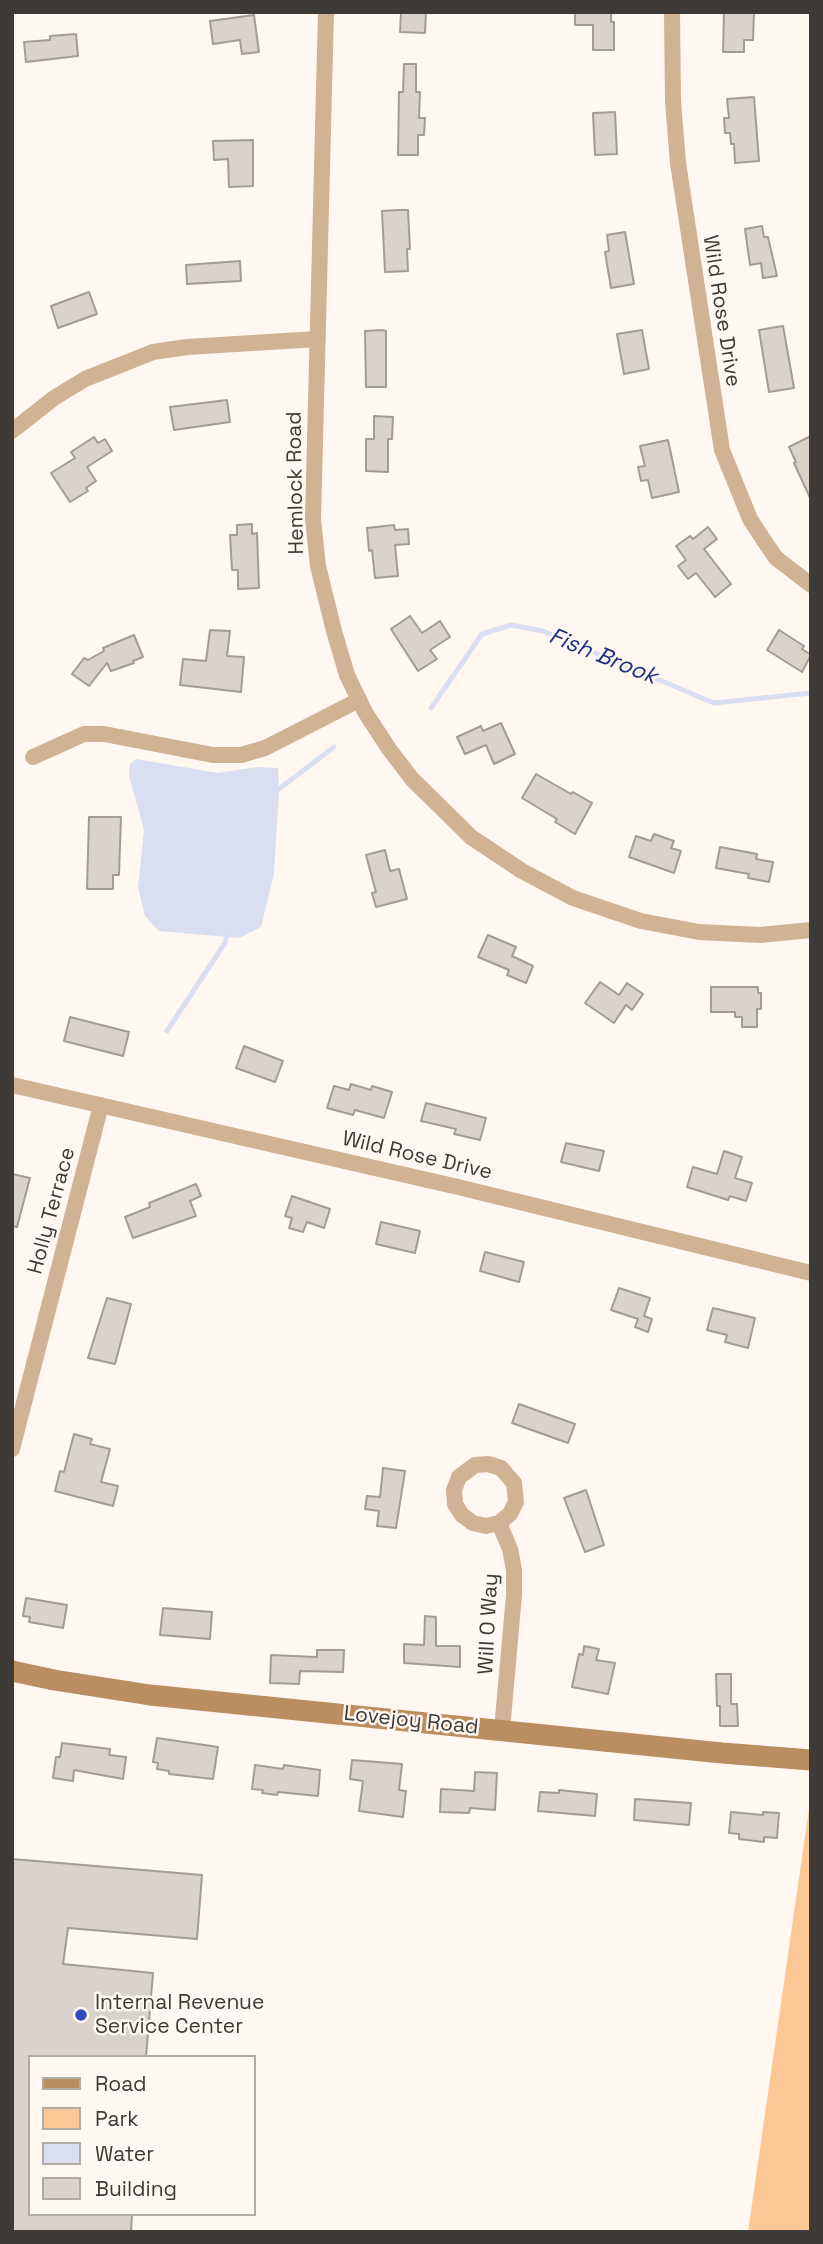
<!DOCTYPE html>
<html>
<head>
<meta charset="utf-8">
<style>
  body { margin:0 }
  #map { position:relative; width:823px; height:2244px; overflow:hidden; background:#fff7f0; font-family:"Space Grotesk",sans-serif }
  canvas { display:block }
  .frame { position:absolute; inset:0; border:14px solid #3d3a37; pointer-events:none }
  .legend { position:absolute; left:28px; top:2055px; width:228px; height:161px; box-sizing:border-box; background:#fff7f0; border:2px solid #b1aba6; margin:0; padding:9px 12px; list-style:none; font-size:21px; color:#3d3a37 }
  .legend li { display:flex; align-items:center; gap:14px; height:35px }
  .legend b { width:35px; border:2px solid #b1aba6 }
</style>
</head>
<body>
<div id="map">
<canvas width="823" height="2244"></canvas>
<div class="frame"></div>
<ul class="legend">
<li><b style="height:9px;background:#bb8e62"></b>Road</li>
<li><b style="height:19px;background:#fbc794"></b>Park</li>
<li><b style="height:19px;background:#d9dff0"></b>Water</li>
<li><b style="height:19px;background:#dad3cc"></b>Building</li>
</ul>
</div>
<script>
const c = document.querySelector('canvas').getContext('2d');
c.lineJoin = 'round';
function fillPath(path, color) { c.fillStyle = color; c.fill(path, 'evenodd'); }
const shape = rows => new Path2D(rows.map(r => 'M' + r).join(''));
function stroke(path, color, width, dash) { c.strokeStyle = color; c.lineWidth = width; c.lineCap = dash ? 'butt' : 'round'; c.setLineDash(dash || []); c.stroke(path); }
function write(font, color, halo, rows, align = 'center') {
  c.font = font + ' "Space Grotesk",sans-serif'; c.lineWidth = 5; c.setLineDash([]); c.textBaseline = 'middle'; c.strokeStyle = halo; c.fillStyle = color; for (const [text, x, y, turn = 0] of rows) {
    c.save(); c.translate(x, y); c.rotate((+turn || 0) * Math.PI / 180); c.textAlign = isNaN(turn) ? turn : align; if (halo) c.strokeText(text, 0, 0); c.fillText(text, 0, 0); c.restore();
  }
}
const green = shape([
  [811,1796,811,2232,748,2232,810,1802]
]);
const water = shape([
  [136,759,218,773,256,767,278,768,279,791,274,874,261,927,239,938,159,931,145,916,138,888,144,830,129,776,130,764]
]);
const stream = shape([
  [431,708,482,634,511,625,543,631,714,703,811,693],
  [275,792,334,747],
  [167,1031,225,943,228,930]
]);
const building = shape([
  [401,12,426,12,425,33,400,32,401,12],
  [575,12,611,12,611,22,614,22,614,50,593,50,593,25,575,25,575,12],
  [724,12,754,12,753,40,744,40,744,52,723,52,724,12],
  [254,15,259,52,242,54,240,40,213,44,210,21,254,15],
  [76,34,78,56,26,62,24,42,50,40,50,36,76,34],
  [404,64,416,64,416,92,420,92,419,118,425,118,424,135,418,135,418,155,398,155,399,92,403,92,404,64],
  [754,97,759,161,735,163,734,144,731,144,730,133,725,133,724,118,729,118,727,99,754,97],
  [615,112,617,154,595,155,593,113,615,112],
  [253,140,253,186,229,187,228,159,214,160,213,141,253,140],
  [399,210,408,210,410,249,407,249,408,271,385,272,382,211,399,210],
  [762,226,764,237,768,237,777,276,763,278,761,263,750,265,745,229,762,226],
  [625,232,634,284,611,288,605,252,609,251,607,235,625,232],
  [240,261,241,281,187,284,186,265,240,261],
  [89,292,97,314,58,328,51,306,89,292],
  [783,326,794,388,769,392,759,330,783,326],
  [382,330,386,331,386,387,366,387,365,331,382,330],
  [642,330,649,369,624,374,617,334,642,330],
  [227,400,230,422,174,430,170,407,227,400],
  [374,416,393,417,392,439,388,439,388,472,366,471,366,439,374,439,374,416],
  [811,436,811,500,794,463,796,462,789,447,811,436],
  [94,437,98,443,105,439,112,451,87,467,96,481,86,488,88,491,70,502,51,473,75,458,71,452,94,437],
  [668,440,679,492,652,498,648,480,641,481,638,467,645,466,640,446,668,440],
  [252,524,252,534,257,533,259,588,238,589,238,570,232,570,230,535,237,535,237,525,252,524],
  [394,525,395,530,408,529,409,544,395,545,398,576,375,578,372,550,369,551,367,528,394,525],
  [708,527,717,539,704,549,731,584,715,597,696,573,688,579,678,566,686,560,676,546,690,536,693,539,708,527],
  [410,616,422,633,440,621,450,637,430,650,437,659,418,671,391,629,410,616],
  [210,630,230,631,227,656,244,657,241,692,180,685,183,659,206,661,210,630],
  [779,630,804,646,802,649,811,655,802,672,767,650,779,630],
  [134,635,143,657,133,661,134,663,111,671,107,663,89,686,72,674,84,658,88,660,104,651,103,648,134,635],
  [501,723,515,754,494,764,486,745,465,754,457,737,481,726,483,731,501,723],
  [536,774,571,794,573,792,592,803,575,834,555,822,557,819,522,798,536,774],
  [89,817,121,817,119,875,113,875,113,889,87,889,89,817],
  [654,834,674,841,671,848,681,851,674,873,629,857,636,836,651,841,654,834],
  [720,847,757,854,756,859,773,862,769,882,748,878,749,874,716,868,720,847],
  [385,850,390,871,399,869,407,899,376,907,372,893,376,892,366,855,385,850],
  [488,935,516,947,512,956,533,966,526,983,507,975,509,970,478,957,488,935],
  [600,982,619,995,627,983,643,994,632,1010,626,1005,614,1023,585,1003,600,982],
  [711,987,758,987,758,993,761,993,761,1009,757,1009,757,1027,742,1027,742,1017,735,1017,735,1012,711,1012,711,987],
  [70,1017,129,1032,123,1056,64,1041,70,1017],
  [244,1046,283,1061,275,1082,236,1068,244,1046],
  [351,1084,371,1090,372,1086,392,1092,384,1118,355,1110,353,1115,327,1108,334,1086,349,1090,351,1084],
  [426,1103,486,1118,480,1140,454,1134,456,1129,421,1121,426,1103],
  [566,1143,604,1151,599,1171,561,1162,566,1143],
  [724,1151,742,1157,735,1178,752,1183,746,1201,730,1196,728,1200,687,1187,693,1167,717,1174,724,1151],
  [12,1174,30,1178,17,1227,12,1226,12,1174],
  [196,1184,201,1196,190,1201,196,1216,133,1238,125,1217,150,1207,149,1203,196,1184],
  [292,1196,330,1209,324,1228,307,1222,303,1232,289,1228,292,1218,285,1216,292,1196],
  [381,1222,420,1231,415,1253,376,1244,381,1222],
  [485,1252,524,1262,519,1282,480,1271,485,1252],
  [619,1288,650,1298,644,1316,652,1319,648,1332,635,1327,638,1319,611,1310,619,1288],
  [107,1298,131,1304,115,1364,88,1358,107,1298],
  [713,1308,755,1318,748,1348,725,1342,727,1335,707,1330,713,1308],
  [519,1404,575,1424,568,1443,512,1423,519,1404],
  [74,1434,92,1439,90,1444,110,1449,101,1482,118,1486,113,1506,55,1491,60,1471,64,1472,74,1434],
  [383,1468,405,1471,396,1528,377,1526,379,1511,365,1509,367,1496,380,1497,383,1468],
  [586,1490,604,1545,585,1552,564,1498,586,1490],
  [26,1598,67,1605,63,1628,29,1622,30,1617,23,1616,26,1598],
  [163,1608,212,1612,210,1639,160,1635,163,1608],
  [425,1616,436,1617,436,1646,460,1646,460,1667,404,1663,404,1644,424,1645,425,1616],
  [584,1646,599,1649,596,1660,615,1663,608,1694,572,1687,579,1654,583,1655,584,1646],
  [317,1650,344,1650,343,1672,300,1671,299,1684,270,1683,271,1655,317,1657,317,1650],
  [716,1674,731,1674,731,1704,737,1704,738,1726,720,1726,720,1706,717,1706,716,1674],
  [157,1738,218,1747,213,1779,169,1774,169,1771,157,1769,158,1763,153,1762,157,1738],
  [62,1743,110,1749,109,1755,126,1757,123,1779,74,1770,73,1781,53,1778,56,1757,60,1757,62,1743],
  [352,1760,402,1764,399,1790,406,1791,403,1817,359,1811,363,1781,350,1779,352,1760],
  [255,1765,283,1769,284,1765,320,1770,318,1796,278,1792,277,1795,262,1793,263,1790,252,1789,255,1765],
  [475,1772,497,1773,495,1810,470,1808,469,1813,440,1812,441,1789,474,1791,475,1772],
  [559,1790,597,1794,595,1816,538,1811,540,1792,559,1793,559,1790],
  [635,1799,691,1803,689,1825,634,1820,635,1799],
  [731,1812,763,1815,763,1812,779,1813,777,1838,764,1837,764,1842,739,1839,739,1834,729,1833,731,1812],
  [12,1859,202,1875,197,1939,68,1928,63,1964,153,1973,146,2057,30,2057,30,2214,132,2214,131,2232,12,2232,12,1859]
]);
const street = shape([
  [326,12,313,519,318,566,334,631,347,675,365,712,389,749,412,779,471,837,522,871,573,898,641,921,699,932,760,935,811,930],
  [672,12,673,101,678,163,722,450,750,519,763,539,776,558,811,585],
  [12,431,54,398,85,379,153,352,187,347,318,339],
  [33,757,84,734,104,734,213,755,241,755,265,748,359,700],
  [12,1085,458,1187,811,1273],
  [12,1449,101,1105],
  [499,1523,510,1514,516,1502,514,1483,501,1468,488,1464,475,1465,459,1477,454,1490,455,1504,462,1515,473,1523,486,1526,499,1523,510,1549,514,1570,514,1595,502,1730]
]);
const secondary = shape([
  [12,1671,54,1680,150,1695,722,1753,811,1760]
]);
const markers = [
  [81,2015,7,"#324bbc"]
];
const streetNames = [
  ["Wild Rose Drive",721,311,81],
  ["Hemlock Road",296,483,-91],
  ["Wild Rose Drive",417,1156,13],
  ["Holly Terrace",52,1211,-75],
  ["Will O Way",489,1624,-87],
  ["Lovejoy Road",411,1721,6]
];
const poiNames = [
  ["Internal Revenue",95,2003],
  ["Service Center",95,2027]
];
const waterNames = [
  ["Fish Brook",603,657,22]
];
fillPath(green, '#fbc794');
fillPath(water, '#d9dff0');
stroke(stream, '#d9dff0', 5);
fillPath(building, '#dad3cc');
stroke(building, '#a39c96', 2);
stroke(street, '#d0b295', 16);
stroke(secondary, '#bb8e62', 21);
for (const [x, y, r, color] of markers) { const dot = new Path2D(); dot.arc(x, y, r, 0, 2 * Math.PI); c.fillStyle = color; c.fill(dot); stroke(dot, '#fff7f0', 2.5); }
write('21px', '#3d3a37', '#fff7f0', streetNames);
write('21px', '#3d3a37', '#fff7f0', poiNames, 'left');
write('italic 23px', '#1e2f87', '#fff7f0', waterNames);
</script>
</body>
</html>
